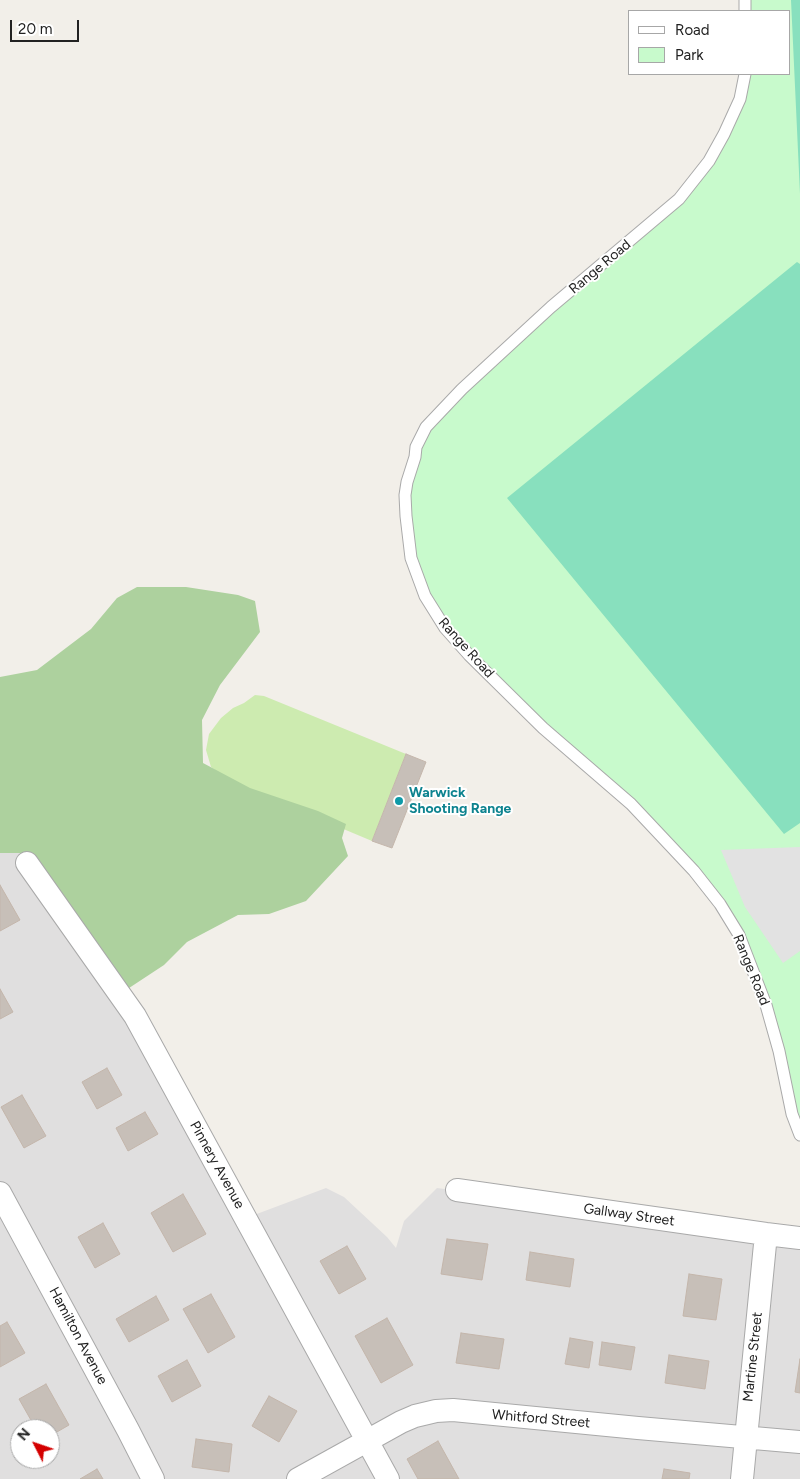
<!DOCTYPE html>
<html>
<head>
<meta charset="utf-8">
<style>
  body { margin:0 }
  #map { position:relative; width:800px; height:1479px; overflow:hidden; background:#f2efe9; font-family:Figtree,sans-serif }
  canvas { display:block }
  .legend { position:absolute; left:628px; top:10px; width:162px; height:65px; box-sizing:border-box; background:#fff; border:1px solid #a7a7a7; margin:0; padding:6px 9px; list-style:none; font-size:15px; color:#222 }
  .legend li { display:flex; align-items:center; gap:10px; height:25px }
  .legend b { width:25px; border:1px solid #a7a7a7 }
  .north { position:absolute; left:10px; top:1419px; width:50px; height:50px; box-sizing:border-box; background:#fff; border:1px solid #a7a7a7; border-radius:50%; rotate:311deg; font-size:14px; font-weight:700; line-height:20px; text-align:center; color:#222 }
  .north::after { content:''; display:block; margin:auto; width:18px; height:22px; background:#d40000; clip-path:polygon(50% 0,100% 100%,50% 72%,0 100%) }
  .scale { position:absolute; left:10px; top:20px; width:69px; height:22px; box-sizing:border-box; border:2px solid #222; border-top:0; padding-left:6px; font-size:15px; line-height:18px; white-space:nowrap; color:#222; -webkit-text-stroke:4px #fff; paint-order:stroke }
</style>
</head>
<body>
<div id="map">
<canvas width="800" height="1479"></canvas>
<ul class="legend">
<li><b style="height:6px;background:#fff"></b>Road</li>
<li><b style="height:14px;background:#c8facc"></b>Park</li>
</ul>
<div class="north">N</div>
<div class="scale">20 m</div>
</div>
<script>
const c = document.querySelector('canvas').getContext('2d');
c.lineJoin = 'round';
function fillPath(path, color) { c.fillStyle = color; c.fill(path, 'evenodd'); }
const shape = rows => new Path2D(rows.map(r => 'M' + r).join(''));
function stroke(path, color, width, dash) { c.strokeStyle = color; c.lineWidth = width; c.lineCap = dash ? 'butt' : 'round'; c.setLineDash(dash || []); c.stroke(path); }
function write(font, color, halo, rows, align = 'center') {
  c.font = font + ' Figtree,sans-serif'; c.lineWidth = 4; c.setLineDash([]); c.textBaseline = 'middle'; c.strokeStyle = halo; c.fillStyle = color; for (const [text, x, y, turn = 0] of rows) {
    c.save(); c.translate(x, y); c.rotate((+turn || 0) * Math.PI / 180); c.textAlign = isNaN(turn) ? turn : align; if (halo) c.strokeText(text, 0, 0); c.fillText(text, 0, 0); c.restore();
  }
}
const residential = shape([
  [0,853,28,853,254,1215,326,1188,344,1197,387,1237,396,1248,404,1221,437,1188,780,1234,800,1231,800,1479,0,1479],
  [20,1429,50,1429,50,1459,20,1459]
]);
const grass = shape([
  [255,695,264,696,406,754,372,841,229,781,211,767,206,750,209,734,221,718,233,708,244,703]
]);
const forest = shape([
  [137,587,186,587,238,595,255,601,260,632,220,685,202,720,203,763,250,788,318,811,346,824,342,838,348,856,306,901,269,914,238,915,187,942,164,965,123,992,28,853,0,853,0,677,37,670,91,629,117,598]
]);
const park = shape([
  [743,0,800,0,800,1134,766,1003,717,902,672,846,498,683,439,619,410,557,404,487,419,437,456,393,659,215,699,171,718,141,744,74,789,74,789,11,743,11]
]);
const pitch = shape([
  [791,0,800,0,800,194],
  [797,262,800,264,800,823,784,834,507,498]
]);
const parking = shape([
  [800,847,800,951,783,963,745,907,721,850]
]);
const building = shape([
  [406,754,426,762,392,848,372,841,406,754],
  [0,885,20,920,0,931,0,885],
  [0,989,13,1012,0,1019,0,989],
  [107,1068,122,1095,97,1109,82,1082,107,1068],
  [22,1095,46,1136,24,1148,1,1107,22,1095],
  [145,1112,158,1134,128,1151,116,1128,145,1112],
  [183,1194,206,1234,173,1252,151,1213,183,1194],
  [103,1223,120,1254,95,1268,78,1237,103,1223],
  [447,1239,488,1244,482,1280,441,1274,447,1239],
  [347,1246,366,1279,339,1294,320,1261,347,1246],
  [530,1252,574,1259,570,1287,526,1280,530,1252],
  [689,1274,722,1279,716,1320,683,1316,689,1274],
  [211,1294,235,1337,208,1353,183,1309,211,1294],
  [156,1296,169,1320,129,1342,116,1319,156,1296],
  [387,1318,413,1365,381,1383,355,1336,387,1318],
  [7,1322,25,1353,0,1367,0,1326,7,1322],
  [461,1333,504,1339,499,1369,456,1363,461,1333],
  [570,1338,593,1342,589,1368,565,1364,570,1338],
  [602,1342,635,1347,631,1370,599,1365,602,1342],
  [669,1355,709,1361,705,1389,665,1383,669,1355],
  [800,1359,800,1393,795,1392,800,1359],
  [187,1360,201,1386,172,1402,158,1376,187,1360],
  [46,1384,69,1425,50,1436,50,1429,36,1429,19,1399,46,1384],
  [269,1396,297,1411,279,1442,252,1426,269,1396],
  [196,1439,232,1444,229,1472,192,1467,196,1439],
  [438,1441,459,1479,418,1479,407,1459,438,1441],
  [97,1469,103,1479,80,1479,97,1469],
  [664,1469,690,1473,689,1479,662,1479,664,1469]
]);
const lane = shape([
  [745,0,745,11],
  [745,74,740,99,724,134,709,161,679,199,551,307,462,389,426,427,416,447,415,457,407,482,405,495,406,516,411,558,425,596,445,628,469,655,543,728,631,804,694,871,720,904,739,935,766,1005,779,1051,792,1114,800,1135]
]);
const street = shape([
  [27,863,135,1016,388,1479],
  [457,1190,766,1234,800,1238],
  [0,1193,128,1430,153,1479],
  [298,1479,401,1422,415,1416,436,1411,453,1410,638,1428,800,1442],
  [742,1479,766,1234]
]);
const markers = [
  [399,801,5,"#0f9aa8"]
];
const streetNames = [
  ["Range Road",600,267,-40],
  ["Range Road",466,648,48],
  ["Range Road",751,970,68],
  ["Pinnery Avenue",217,1165,61],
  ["Gallway Street",629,1215,8],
  ["Hamilton Avenue",78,1336,62],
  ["Martine Street",753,1357,-84],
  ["Whitford Street",541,1419,5]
];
const cultureNames = [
  ["Warwick",409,793],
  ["Shooting Range",409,809]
];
fillPath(residential, '#e0dfdf');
fillPath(grass, '#cdebb0');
fillPath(forest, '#add19e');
fillPath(park, '#c8facc');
fillPath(pitch, '#88e0be');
fillPath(parking, '#e2e2e2');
fillPath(building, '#c7bfb8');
stroke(building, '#c4b6ab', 1);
stroke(lane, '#a9a9a9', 13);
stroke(street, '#a9a9a9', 24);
stroke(lane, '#fff', 11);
stroke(street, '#fff', 22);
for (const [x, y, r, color] of markers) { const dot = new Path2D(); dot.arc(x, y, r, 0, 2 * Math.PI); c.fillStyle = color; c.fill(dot); stroke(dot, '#fff', 2); }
write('14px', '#222', '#fff', streetNames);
write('bold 14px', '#0d838f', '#fff', cultureNames, 'left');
</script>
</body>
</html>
